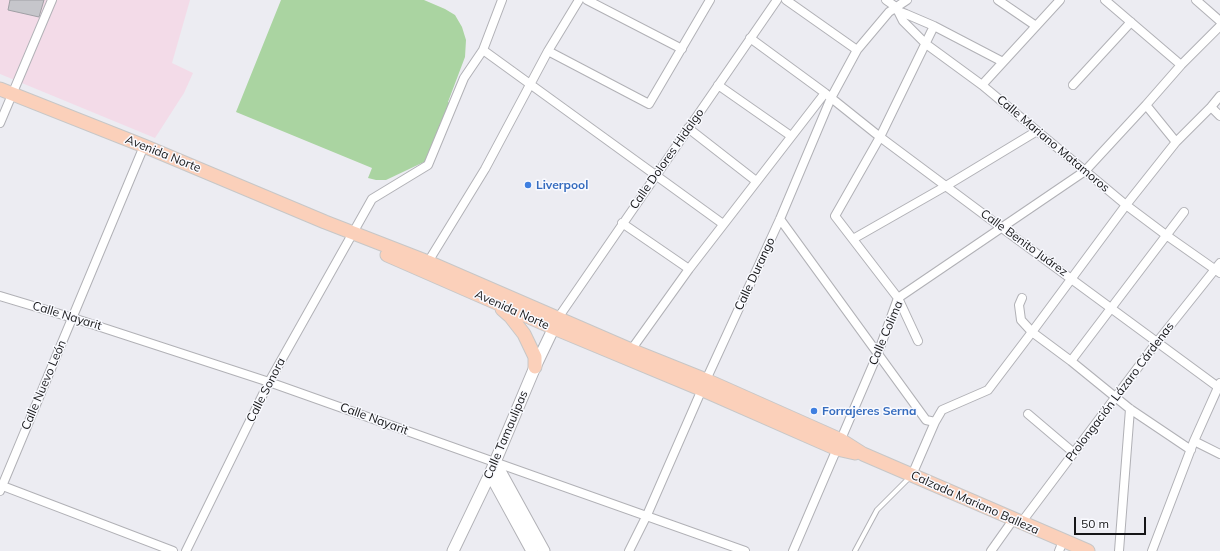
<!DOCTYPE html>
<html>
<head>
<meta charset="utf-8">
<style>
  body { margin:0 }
  #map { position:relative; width:1220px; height:551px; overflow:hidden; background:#ececf2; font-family:Mulish,sans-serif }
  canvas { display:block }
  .scale { position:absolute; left:1074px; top:517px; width:72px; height:18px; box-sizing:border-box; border:2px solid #151517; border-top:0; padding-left:5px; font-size:12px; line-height:14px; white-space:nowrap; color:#151517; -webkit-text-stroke:3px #f9faff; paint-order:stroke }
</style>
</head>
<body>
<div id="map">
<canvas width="1220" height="551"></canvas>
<div class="scale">50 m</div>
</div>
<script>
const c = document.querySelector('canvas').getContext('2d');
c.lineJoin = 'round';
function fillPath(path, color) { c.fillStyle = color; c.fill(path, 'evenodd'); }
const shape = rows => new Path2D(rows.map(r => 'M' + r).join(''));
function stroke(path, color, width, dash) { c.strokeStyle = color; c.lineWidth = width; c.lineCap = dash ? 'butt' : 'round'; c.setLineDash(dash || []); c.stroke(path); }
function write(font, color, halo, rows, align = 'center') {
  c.font = font + ' Mulish,sans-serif'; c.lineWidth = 3; c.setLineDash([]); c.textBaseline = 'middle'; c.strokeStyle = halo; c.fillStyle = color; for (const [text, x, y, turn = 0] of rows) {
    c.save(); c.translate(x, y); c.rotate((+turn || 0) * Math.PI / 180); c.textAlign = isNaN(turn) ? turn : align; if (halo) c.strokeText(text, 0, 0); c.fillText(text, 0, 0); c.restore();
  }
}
const education = shape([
  [0,0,190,0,172,63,193,73,184,93,155,138,0,74]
]);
const green = shape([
  [281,0,424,0,445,9,455,15,462,27,466,40,465,57,448,102,450,103,431,155,424,162,386,180,376,180,368,178,372,168,236,112]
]);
const building = shape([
  [10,0,44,0,39,17,8,10,10,0]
]);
const lane = shape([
  [855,551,877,510,910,477]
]);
const street = shape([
  [587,0,682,49],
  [786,0,857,50],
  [886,0,896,7,903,21,926,44,982,85,1126,205,1166,235,1220,273],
  [998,0,1036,26],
  [1105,0,1181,65],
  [1196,0,1220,21],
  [898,11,906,14,934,26,1003,62],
  [750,38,825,93,880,137,1002,228,1218,387],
  [483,50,723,224],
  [548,51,649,104,710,0],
  [718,85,791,136],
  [982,85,1060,0],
  [1073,85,1131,22],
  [1146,105,1176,142],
  [1211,107,1220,116],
  [0,123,52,0],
  [688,128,756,181],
  [780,219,926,420,935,422],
  [622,223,689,269],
  [853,239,946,186,1037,131],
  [428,262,485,169,548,51,579,0],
  [0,296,73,318,269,382,745,551],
  [1022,298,1019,305,1021,320,1032,332,1071,361,1130,409,1191,450],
  [558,318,777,0],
  [918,341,898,298,835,216,880,137,934,26],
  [631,350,689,269,825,93],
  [1071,361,1184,212],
  [1028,414,1074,453],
  [1194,441,1220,454],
  [912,475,935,422,942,410,988,390,1032,332,1126,205,1176,142,1211,107,1220,96],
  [0,485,173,551],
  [0,491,144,146],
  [1021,523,1157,342,1220,263],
  [186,551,269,382,372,199,428,165,464,78,483,50,502,0],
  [629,551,647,515,706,380,780,219,831,98,857,50,889,12,907,0],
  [793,551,878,353,898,298,1085,171,1146,105,1181,65,1220,26],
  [991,551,1013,520],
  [1059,551,1063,541],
  [1119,551,1130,409],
  [1152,551,1194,441,1220,383]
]);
const secondary = shape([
  [495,462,544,551],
  [490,474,532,551],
  [453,551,490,474,535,367,557,321]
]);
const primary = shape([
  [0,89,144,146,325,222,428,262,631,350,706,380,841,440,863,454,1088,551],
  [387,255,554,328,703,390,837,449,855,453],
  [502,309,510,316,524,334,535,357,535,367]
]);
const markers = [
  [528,185,4,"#3f7fe0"],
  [814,411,4,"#3f7fe0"]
];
const streetNames = [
  ["Calle Mariano Matamoros",1053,144,40],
  ["Avenida Norte",163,154,22],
  ["Calle Dolores Hidalgo",667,159,-55],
  ["Calle Benito Juárez",1024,243,36],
  ["Calle Durango",755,274,-65],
  ["Avenida Norte",512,310,24],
  ["Calle Nayarit",67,316,17],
  ["Calle Colima",886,333,-67],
  ["Calle Nuevo León",44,385,-67],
  ["Calle Sonora",266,390,-63],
  ["Prolongación Lázaro Cárdenas",1120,392,-53],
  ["Calle Nayarit",374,419,20],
  ["Calle Tamaulipas",506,435,-67],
  ["Calzada Mariano Balleza",975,503,24]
];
const shopNames = [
  ["Liverpool",536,185],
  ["Forrajeres Serna",822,411]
];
fillPath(education, '#f3dbe8');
fillPath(green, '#aad4a1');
fillPath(building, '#c6c6cb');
stroke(building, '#a0a0a5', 1);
stroke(lane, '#b1b1b6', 6);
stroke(street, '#b1b1b6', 10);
stroke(secondary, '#b1b1b6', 13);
stroke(primary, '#c7c7c7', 15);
stroke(lane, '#fff', 4);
stroke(street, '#fff', 8);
stroke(secondary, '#fff', 11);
stroke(primary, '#fbd0ba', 13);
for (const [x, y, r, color] of markers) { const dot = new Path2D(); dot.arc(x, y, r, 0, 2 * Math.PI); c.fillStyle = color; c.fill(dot); stroke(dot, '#f9faff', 1.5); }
write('12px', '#151517', '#f9faff', streetNames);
write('bold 12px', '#366cbe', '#f9faff', shopNames, 'left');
</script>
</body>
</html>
